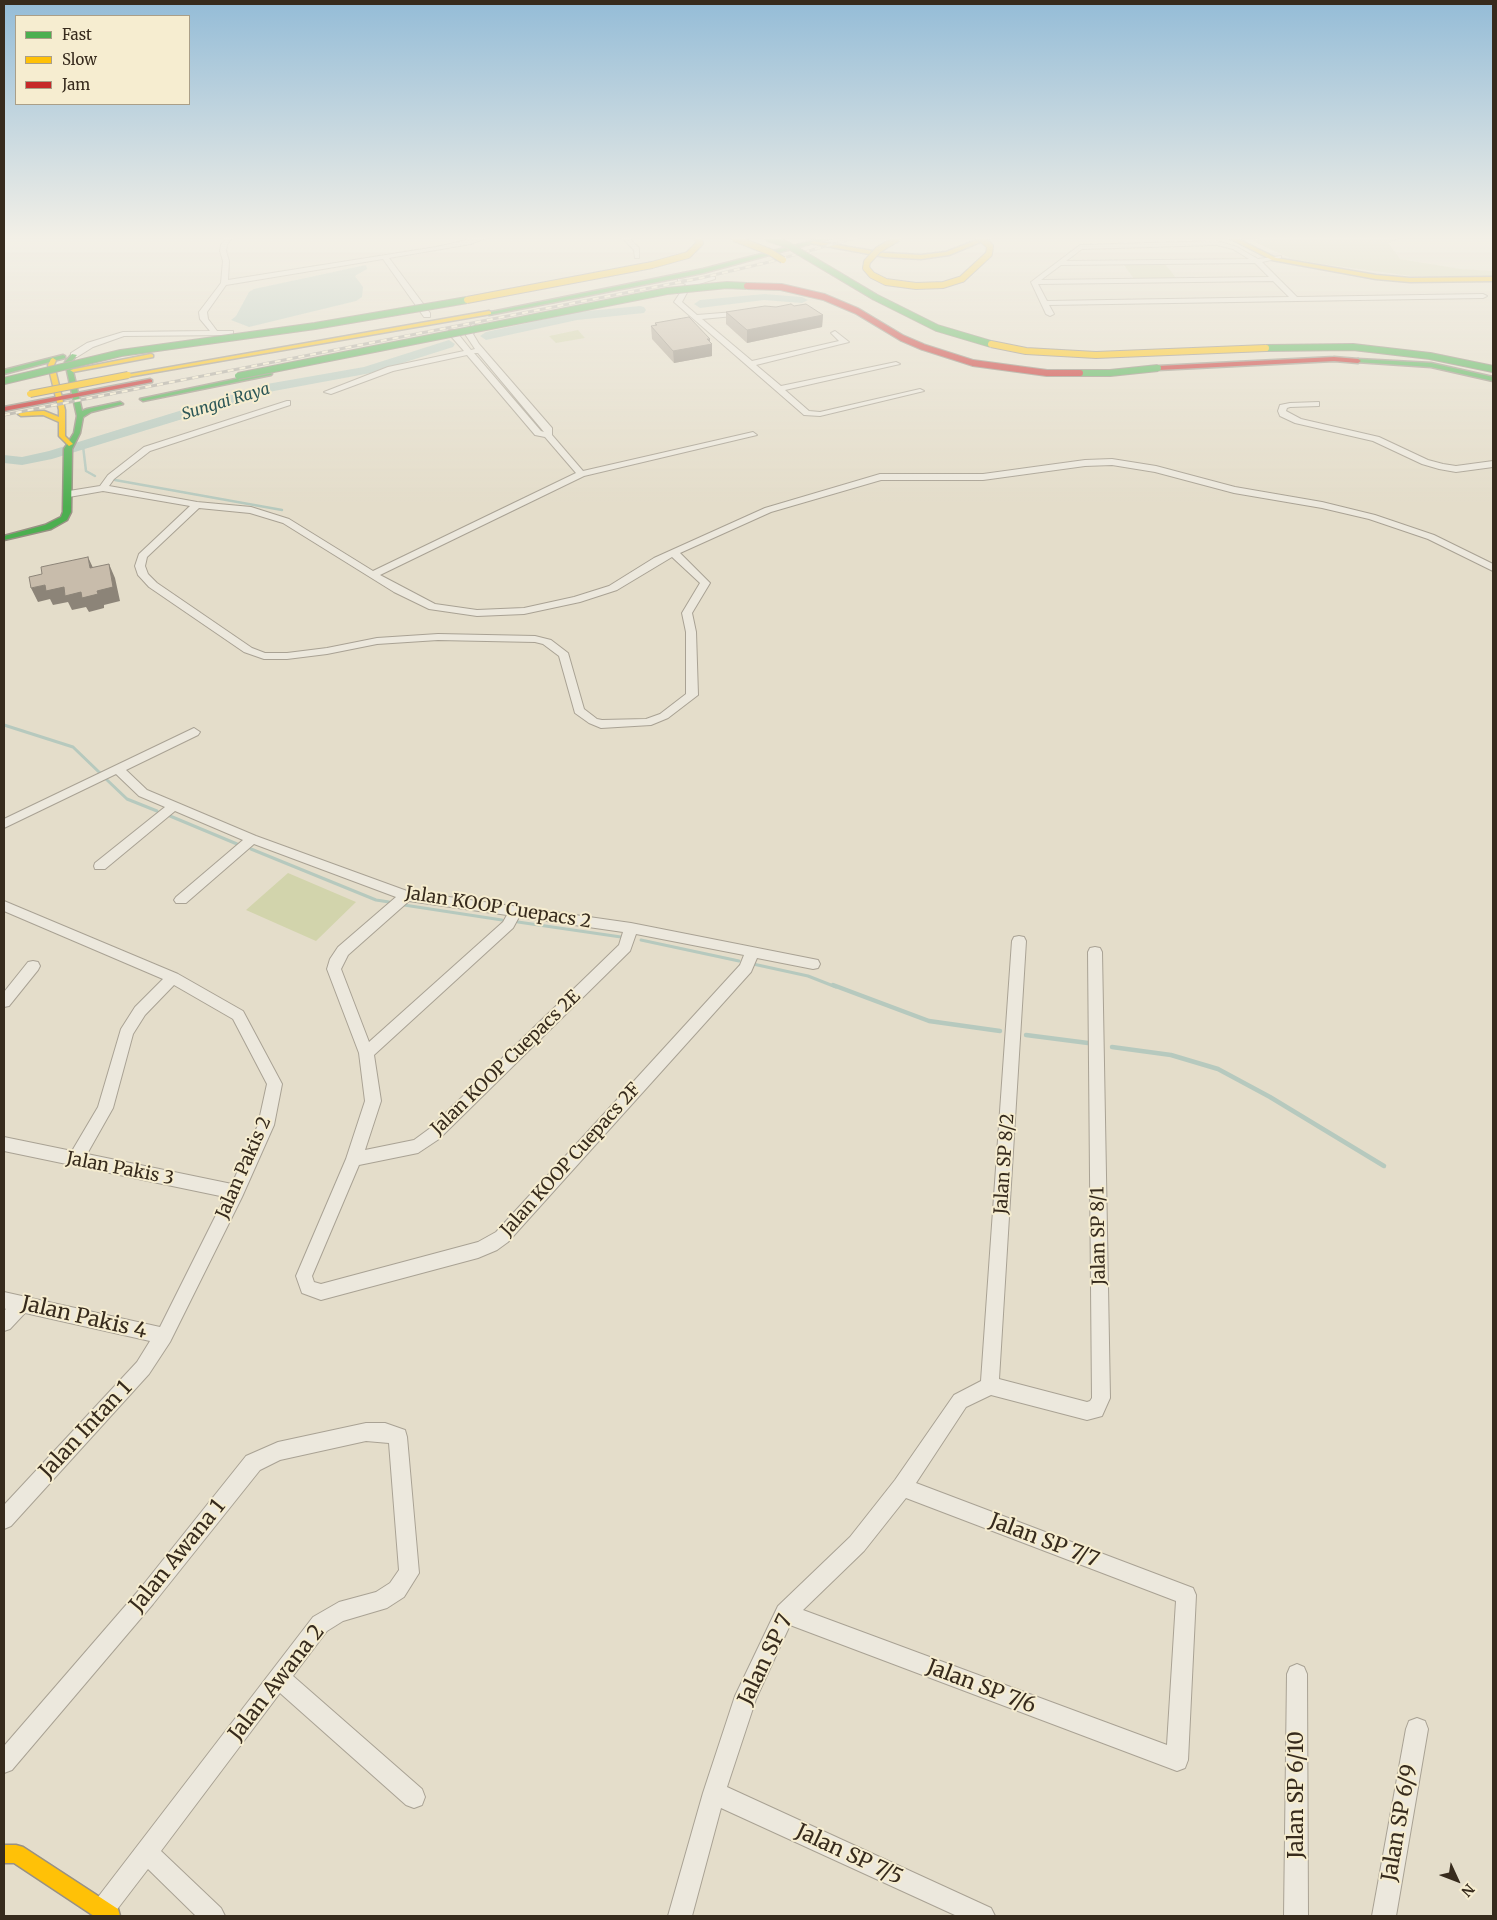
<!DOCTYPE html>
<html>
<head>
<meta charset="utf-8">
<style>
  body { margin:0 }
  #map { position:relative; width:1497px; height:1920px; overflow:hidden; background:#e4ddca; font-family:Merriweather,serif }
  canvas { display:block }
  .frame { position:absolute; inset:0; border:5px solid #372b1d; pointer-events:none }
  .legend { position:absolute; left:15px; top:15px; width:175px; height:90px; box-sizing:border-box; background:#f6edd0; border:1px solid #aa9f88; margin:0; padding:6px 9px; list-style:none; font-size:15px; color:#372b1d }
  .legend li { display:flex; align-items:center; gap:10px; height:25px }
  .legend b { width:25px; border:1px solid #aa9f88 }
  .north { position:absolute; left:1432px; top:1855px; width:50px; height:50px; -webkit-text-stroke:4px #f6edd0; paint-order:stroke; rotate:133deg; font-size:14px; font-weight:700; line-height:20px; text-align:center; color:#372b1d }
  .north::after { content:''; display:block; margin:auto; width:18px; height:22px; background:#372b1d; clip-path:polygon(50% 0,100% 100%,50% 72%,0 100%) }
</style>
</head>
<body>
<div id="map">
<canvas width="1497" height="1920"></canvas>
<div class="frame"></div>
<ul class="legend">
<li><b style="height:6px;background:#4caf50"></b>Fast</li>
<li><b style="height:6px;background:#ffc107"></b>Slow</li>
<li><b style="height:6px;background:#c62828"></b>Jam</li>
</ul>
<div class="north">N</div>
</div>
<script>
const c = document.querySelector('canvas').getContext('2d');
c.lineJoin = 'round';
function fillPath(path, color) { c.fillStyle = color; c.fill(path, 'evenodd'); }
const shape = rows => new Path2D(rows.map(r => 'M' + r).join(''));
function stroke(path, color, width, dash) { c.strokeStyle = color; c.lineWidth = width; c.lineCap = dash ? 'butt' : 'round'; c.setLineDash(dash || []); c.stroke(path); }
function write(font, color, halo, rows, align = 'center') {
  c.font = font + ' Merriweather,serif'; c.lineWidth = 4; c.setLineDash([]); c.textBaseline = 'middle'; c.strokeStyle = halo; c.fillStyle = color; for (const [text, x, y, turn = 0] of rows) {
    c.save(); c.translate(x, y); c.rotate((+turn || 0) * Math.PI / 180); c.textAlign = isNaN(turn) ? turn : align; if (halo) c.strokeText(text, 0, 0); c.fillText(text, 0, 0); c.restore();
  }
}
const green = shape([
  [1261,238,1398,238,1389,244,1400,259,1461,269,1493,271,1493,276,1411,276,1321,264,1292,259,1252,241],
  [1165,264,1176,278,1134,279,1124,265],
  [578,330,585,338,556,343,549,336],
  [288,873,356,902,316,941,246,910]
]);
const water = shape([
  [366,265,367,269,355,276,363,287,362,297,356,301,249,327,231,320,236,316,249,292,254,289]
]);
const streamFar2 = shape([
  [83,446,86,471,95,476],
  [115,480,282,510]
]);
const streamFar1 = shape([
  [4,725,73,747,100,773],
  [106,779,127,799,157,811],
  [170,816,237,844],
  [251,849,376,900,389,902],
  [404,905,502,920],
  [518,922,621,937],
  [641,940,739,961],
  [753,964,808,976,836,987]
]);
const stream = shape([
  [833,985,929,1021,1000,1031],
  [1026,1035,1088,1043],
  [1112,1047,1171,1055,1218,1069,1270,1097,1384,1166]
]);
const river = shape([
  [764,294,802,297,808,300,802,303,764,300,700,308,694,304,700,300,764,294],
  [640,306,644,307,646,310,644,313,577,320,486,340,480,336,486,332,577,312,640,306],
  [449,340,455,344,453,347,371,373,274,391,52,459,22,465,4,463,4,455,22,457,49,451,267,384,364,367,449,340]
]);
const street = shape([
  [226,238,232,238,227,245,226,251,229,261,228,280,436,247,476,238,485,238,471,244,389,258,430,313,430,317,424,317,383,259,226,285,207,312,208,319,217,331,233,331,233,335,124,336,93,347,77,357,71,357,71,353,87,343,123,332,210,331,200,319,199,312,221,283,223,261,220,251,221,245,226,238],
  [622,238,629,238,639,248,639,258,635,258,634,250,622,238],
  [1217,241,1237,247,1258,259,1281,256,1281,258,1262,262,1297,297,1483,294,1487,296,1483,298,1049,305,1054,314,1050,316,1046,314,1031,282,1080,245,1217,241],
  [1217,245,1233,249,1249,259,1066,261,1082,249,1217,245],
  [1255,263,1269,277,1041,280,1061,265,1255,263],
  [1273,281,1289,297,1047,301,1038,284,1273,281],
  [713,276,715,277,715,279,690,287,682,302,697,315,747,311,747,315,744,315,702,319,752,361,839,341,831,333,835,331,849,342,756,365,781,386,896,362,900,364,785,390,809,411,820,412,920,389,924,391,820,416,804,415,674,302,686,284,678,281,678,279,692,281,713,276],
  [472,324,479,326,473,334,479,344,552,428,552,435,583,471,753,432,757,435,584,476,380,575,435,604,477,610,524,608,574,597,609,586,654,558,765,508,880,474,983,474,1085,460,1112,459,1156,466,1235,487,1322,502,1375,515,1434,535,1493,564,1493,571,1428,539,1369,519,1322,508,1234,493,1155,472,1112,465,1085,466,983,480,881,480,771,512,680,553,710,583,692,613,696,632,698,695,668,718,651,725,601,728,589,723,575,713,559,656,543,644,535,642,438,640,377,644,327,654,287,659,264,659,244,652,149,587,138,575,135,566,139,554,190,506,103,491,69,497,64,494,69,491,100,486,108,475,144,447,287,401,290,401,290,405,150,451,114,479,109,486,197,502,251,507,289,519,373,571,576,473,545,437,535,435,467,355,393,371,331,394,324,392,388,367,464,351,449,334,449,330,455,330,471,350,475,349,465,334,472,324],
  [474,353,478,353,544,432,541,431,474,353],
  [199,508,250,513,283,523,394,592,429,609,477,616,524,614,580,602,617,590,672,557,700,583,682,613,686,632,686,694,660,714,646,719,602,720,597,719,584,709,568,653,551,640,535,636,438,634,377,638,327,648,287,653,265,653,252,648,157,583,148,574,145,566,147,557,199,508],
  [1319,402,1319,406,1290,407,1287,408,1286,411,1301,419,1379,437,1428,460,1443,464,1456,466,1493,461,1493,467,1456,472,1439,469,1422,464,1373,441,1295,423,1280,416,1278,411,1280,405,1290,403,1319,402],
  [194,728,200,732,198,735,126,770,147,790,256,836,407,891,631,923,813,959,818,960,820,964,818,968,813,969,757,958,751,972,508,1242,497,1250,478,1258,321,1300,302,1293,296,1276,346,1159,365,1101,359,1053,327,969,330,959,338,947,396,897,254,844,186,903,176,903,174,900,176,897,243,840,175,811,105,869,95,869,94,866,95,863,165,807,139,796,116,774,4,828,4,819,194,728],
  [409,901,507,915,503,922,369,1042,341,969,348,955,409,901],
  [519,917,623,932,619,945,429,1129,414,1140,365,1150,381,1101,374,1055,513,928,519,917],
  [636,934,744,955,740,965,496,1232,478,1242,321,1284,314,1282,312,1276,359,1165,418,1153,439,1139,630,951,636,934],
  [4,901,178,974,243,1011,282,1084,274,1125,242,1197,170,1342,149,1374,11,1526,4,1529,4,1505,137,1362,150,1341,25,1313,10,1329,4,1331,4,1311,6,1309,4,1308,4,1292,160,1327,225,1197,4,1151,4,1137,72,1151,98,1107,121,1029,135,1007,163,979,4,911,4,901],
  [174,985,233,1019,267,1084,258,1125,232,1184,87,1154,113,1108,133,1034,145,1015,174,985],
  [1019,936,1024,937,1026,941,999,1379,1087,1402,1090,1401,1092,1398,1088,952,1090,948,1095,947,1100,948,1102,952,1110,1398,1102,1416,1087,1420,991,1395,966,1407,916,1483,1193,1588,1196,1595,1188,1760,1185,1768,1177,1771,790,1625,756,1699,727,1787,991,1908,995,1916,957,1916,721,1808,692,1916,668,1916,703,1793,735,1696,778,1606,850,1537,895,1480,954,1395,981,1381,1012,941,1014,937,1019,936],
  [906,1498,1176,1601,1167,1745,803,1610,864,1551,906,1498],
  [33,961,38,962,40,966,38,970,9,1006,4,1007,4,992,28,962,33,961],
  [366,1423,385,1423,405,1430,407,1437,419,1573,404,1597,387,1608,343,1621,327,1631,293,1676,422,1789,425,1797,422,1805,414,1808,406,1805,280,1693,161,1851,221,1908,225,1916,196,1916,148,1869,112,1916,94,1916,91,1909,95,1901,313,1617,339,1602,376,1592,390,1583,399,1570,389,1443,366,1441,280,1460,260,1470,153,1604,12,1770,4,1773,4,1746,139,1590,246,1456,278,1442,366,1423],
  [1297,1664,1304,1667,1307,1674,1308,1916,1284,1916,1287,1674,1290,1667,1297,1664],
  [1417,1718,1425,1721,1428,1729,1396,1916,1372,1916,1406,1729,1409,1721,1417,1718]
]);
const fast = shape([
  [823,238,832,238,703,273,489,315,486,313,703,269,823,238],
  [72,354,77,355,71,362,82,411,87,409,120,402,123,404,91,412,83,417,80,433,72,449,71,512,67,520,51,529,4,540,4,536,45,525,61,517,63,512,64,449,74,433,77,416,65,362,72,354],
  [63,355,65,356,65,358,4,374,4,370,63,355],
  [1358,359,1431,363,1493,377,1493,381,1431,367,1356,362,1356,360,1358,359],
  [269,372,272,374,271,375,143,401,140,399,269,372]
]);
const slow = shape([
  [982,238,990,238,949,255,921,259,885,257,810,243,813,241,885,253,921,255,946,252,982,238],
  [1229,238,1236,238,1276,258,1376,275,1410,278,1493,277,1493,281,1410,282,1376,279,1272,260,1229,238],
  [489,311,491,312,491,314,128,377,125,375,489,311],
  [151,354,153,355,153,357,73,372,70,370,151,354],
  [53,358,56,360,54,365,65,410,65,436,73,444,69,446,59,436,59,422,43,415,21,416,18,414,21,412,44,411,59,417,59,410,48,365,51,359,53,358],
  [4,1845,16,1845,23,1847,118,1909,120,1916,94,1916,14,1863,4,1863,4,1845]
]);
const jam = shape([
  [1334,357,1358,359,1361,361,1358,363,1334,361,1158,370,1155,368,1158,366,1334,357],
  [150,379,152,380,152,382,4,411,4,407,150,379]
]);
const rail = shape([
  [4,415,701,278,769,262,855,238]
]);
const fastBridge = shape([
  [767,238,786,244,875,297,937,328,991,344],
  [1266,348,1353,347,1430,356,1493,369],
  [1080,373,1110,373,1158,368],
  [238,376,667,291,727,285,747,286],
  [4,381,121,353,315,326,467,300]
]);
const slowBridge = shape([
  [734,238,770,252,783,260],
  [898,238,878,250,867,262,866,268,872,275,886,282,916,286,943,285,962,279,989,254,990,246,980,238],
  [467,300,652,265,688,255,700,243,698,238],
  [991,344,1026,351,1096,355,1266,348],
  [30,394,128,375]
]);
const jamBridge = shape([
  [747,286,781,287,824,297,857,311,902,338,923,347,973,363,1047,373,1080,373]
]);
const wall = shape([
  [794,306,823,315,822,327,747,343,726,324,726,312,776,307],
  [655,323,710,339,710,343,712,344,712,356,674,363,652,339,651,326,655,326]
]);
const shadedWall = shape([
  [823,315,822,327,747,343,747,330],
  [707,339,710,339,710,344,712,344,712,356,674,363,673,351],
  [88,557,94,570,90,568],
  [109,564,115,578,120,601,104,605,104,608,89,612,86,607,72,610,68,602,53,605,50,599,38,602,31,588,45,585,64,587,81,592,97,591]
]);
const building = shape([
  [791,304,794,306,806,304,823,315,747,330,726,312,765,306,776,307,791,304],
  [689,317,710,339,707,339,712,344,673,351,651,326,657,325,655,323,689,317],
  [88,557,90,568,109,564,113,587,97,591,98,594,82,598,81,592,65,596,64,587,46,591,45,585,31,588,29,577,42,574,41,567,88,557]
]);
const farWaternames = [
  ["Sungai Raya",226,402,-17]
];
const streetNames = [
  ["Jalan KOOP Cuepacs 2",498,908,9],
  ["Jalan KOOP Cuepacs 2E",506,1063,-44],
  ["Jalan KOOP Cuepacs 2F",571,1160,-48],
  ["Jalan SP 8/2",1005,1164,-86],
  ["Jalan Pakis 2",244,1168,-66],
  ["Jalan Pakis 3",120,1169,11],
  ["Jalan SP 8/1",1099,1236,-91]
];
const nearStreetnames = [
  ["Jalan Pakis 4",84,1318,13],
  ["Jalan Intan 1",86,1430,-47],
  ["Jalan SP 7/7",1044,1541,21],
  ["Jalan Awana 1",178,1556,-51],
  ["Jalan SP 7",766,1660,-64],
  ["Jalan Awana 2",277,1683,-52],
  ["Jalan SP 7/6",981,1687,21],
  ["Jalan SP 6/10",1297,1795,-90],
  ["Jalan SP 6/9",1400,1823,-80],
  ["Jalan SP 7/5",849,1855,25]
];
fillPath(green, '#d2d4ac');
fillPath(water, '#b6c9be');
stroke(streamFar2, '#b6c9be', 2.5);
stroke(streamFar1, '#b6c9be', 3);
stroke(stream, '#b6c9be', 4.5);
fillPath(river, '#b6c9be');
stroke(street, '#a9a294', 2);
stroke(fast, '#989184', 3);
stroke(slow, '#989184', 3);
stroke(jam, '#989184', 3);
fillPath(street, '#ece8dd');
fillPath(fast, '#4caf50');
fillPath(slow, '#ffc107');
fillPath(jam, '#c62828');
stroke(rail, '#aba79d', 3);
stroke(rail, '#f6edd0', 2, [6]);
stroke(fastBridge, '#8e877a', 8, []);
stroke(slowBridge, '#8e877a', 8, []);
stroke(jamBridge, '#8e877a', 8, []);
stroke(fastBridge, '#4caf50', 6);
stroke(slowBridge, '#ffc107', 6);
stroke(jamBridge, '#c62828', 6);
fillPath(wall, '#aca293');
fillPath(shadedWall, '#8c8478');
fillPath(building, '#c8bcab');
stroke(building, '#8c8478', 1);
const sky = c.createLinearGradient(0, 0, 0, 507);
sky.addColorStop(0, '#94bcd7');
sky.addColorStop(0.47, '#f3f0e7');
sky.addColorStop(1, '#f3f0e700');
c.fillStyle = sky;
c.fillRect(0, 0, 1497, 507);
write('italic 16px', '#2c5757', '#f6edd0', farWaternames);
write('18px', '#372b1d', '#f6edd0', streetNames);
write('21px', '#372b1d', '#f6edd0', nearStreetnames);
</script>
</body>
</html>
